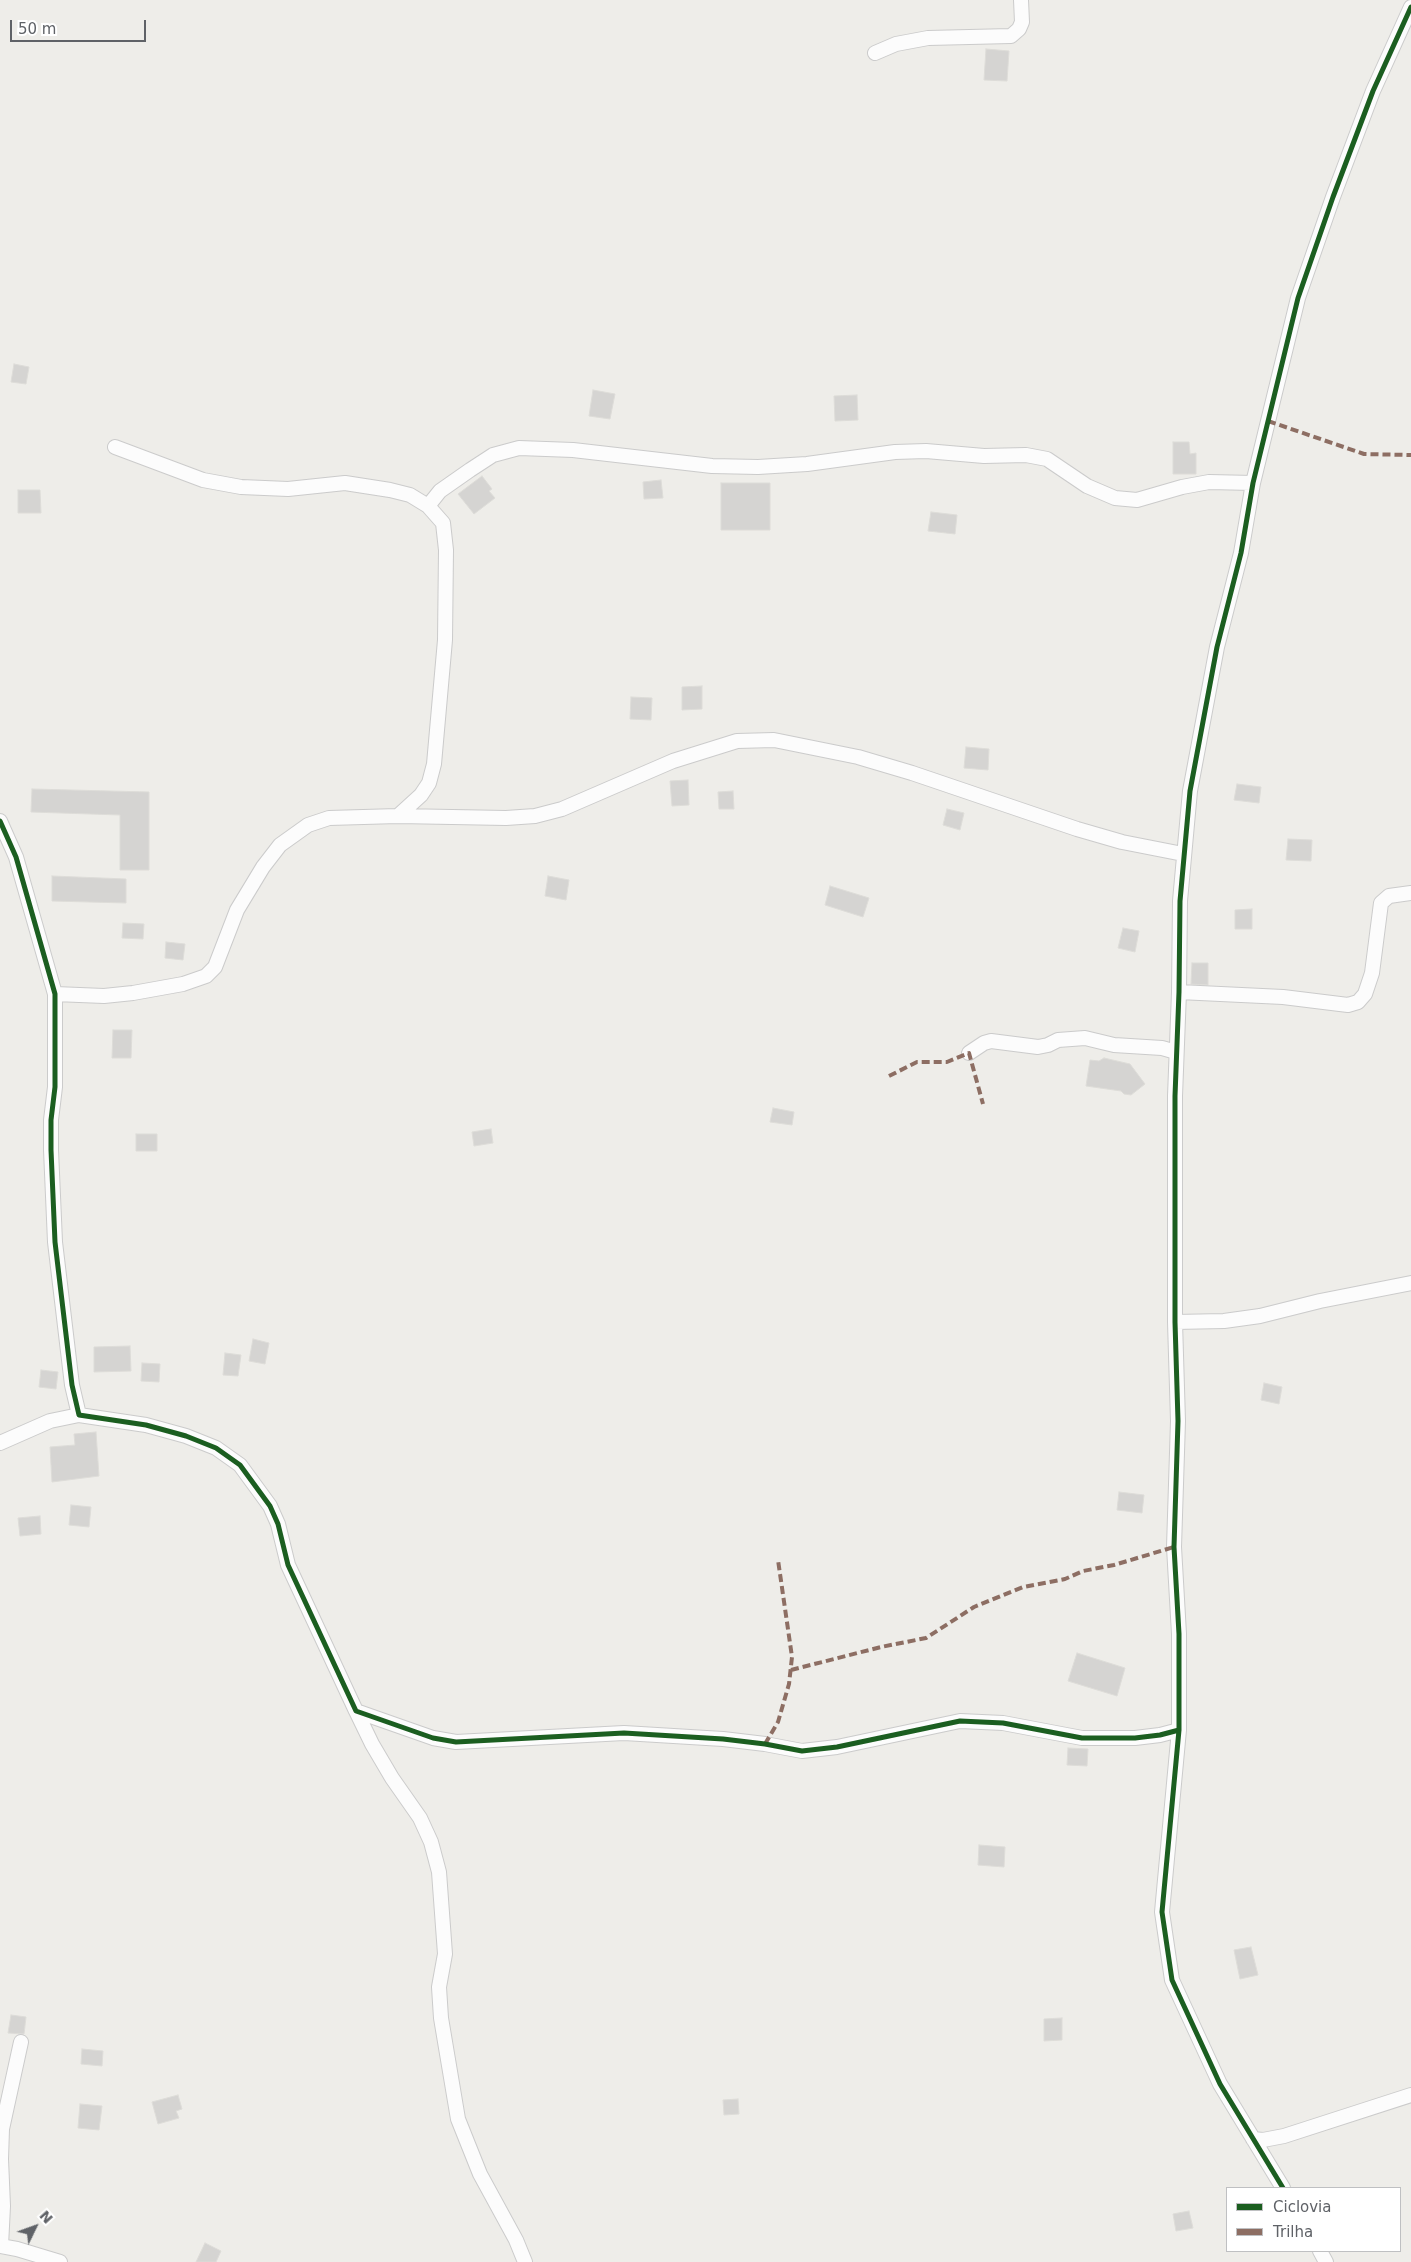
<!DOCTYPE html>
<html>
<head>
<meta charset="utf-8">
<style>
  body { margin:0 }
  #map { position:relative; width:1411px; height:2262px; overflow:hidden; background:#eeede9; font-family:"DejaVu Sans",sans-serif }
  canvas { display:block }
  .legend { position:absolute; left:1226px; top:2187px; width:175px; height:65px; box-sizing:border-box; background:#fff; border:1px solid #bfc0c2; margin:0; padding:6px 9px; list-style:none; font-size:15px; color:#5f6267 }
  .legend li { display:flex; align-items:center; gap:10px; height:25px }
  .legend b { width:25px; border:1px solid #bfc0c2 }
  .north { position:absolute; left:10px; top:2202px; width:50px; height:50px; -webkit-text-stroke:4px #fff; paint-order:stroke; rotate:48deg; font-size:14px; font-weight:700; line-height:20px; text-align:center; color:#5f6267 }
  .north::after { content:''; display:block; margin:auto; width:18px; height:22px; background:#5f6267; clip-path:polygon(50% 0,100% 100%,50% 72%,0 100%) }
  .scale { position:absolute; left:10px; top:20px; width:136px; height:22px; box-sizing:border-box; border:2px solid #5f6267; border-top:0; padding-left:6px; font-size:15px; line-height:18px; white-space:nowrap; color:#5f6267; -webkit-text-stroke:4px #fff; paint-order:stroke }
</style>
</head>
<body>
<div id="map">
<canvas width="1411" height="2262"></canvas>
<ul class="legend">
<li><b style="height:6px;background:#1b5e20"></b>Ciclovia</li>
<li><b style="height:6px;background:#8d6e63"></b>Trilha</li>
</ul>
<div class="north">N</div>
<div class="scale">50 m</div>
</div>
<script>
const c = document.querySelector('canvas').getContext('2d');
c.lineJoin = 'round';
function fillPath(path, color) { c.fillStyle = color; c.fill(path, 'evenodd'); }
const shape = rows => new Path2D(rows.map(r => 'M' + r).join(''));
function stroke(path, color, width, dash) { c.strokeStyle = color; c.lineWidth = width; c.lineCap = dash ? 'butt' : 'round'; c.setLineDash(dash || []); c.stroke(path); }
const building = shape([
  [986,49,1009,51,1007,81,984,80,986,49],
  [14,364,29,367,26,384,11,382,14,364],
  [593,390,615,394,610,419,589,416,593,390],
  [857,395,858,420,835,421,834,396,857,395],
  [1173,442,1189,442,1190,454,1196,453,1196,474,1173,474,1173,442],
  [482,476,492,489,489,491,495,498,474,514,458,494,482,476],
  [661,480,663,498,644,499,643,482,661,480],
  [721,483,770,483,770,530,721,530,721,483],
  [18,490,40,490,41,513,18,513,18,490],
  [931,512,957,515,955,534,928,531,931,512],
  [702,686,702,709,682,710,682,687,702,686],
  [631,697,652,698,651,720,630,719,631,697],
  [966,747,989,749,988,770,964,768,966,747],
  [688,780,689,805,672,806,670,781,688,780],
  [1237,784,1261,787,1259,803,1234,800,1237,784],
  [32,789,149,792,149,870,120,870,120,815,31,812,32,789],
  [733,791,734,809,719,809,718,792,733,791],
  [947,809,964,813,960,830,943,825,947,809],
  [1288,839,1312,840,1311,861,1286,860,1288,839],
  [52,876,126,879,126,903,52,901,52,876],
  [548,876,569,880,566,900,545,896,548,876],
  [830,886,869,898,863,917,825,905,830,886],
  [1252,909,1252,929,1235,929,1235,910,1252,909],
  [123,923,144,924,143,939,122,938,123,923],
  [1123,928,1139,931,1135,952,1118,948,1123,928],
  [166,942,185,944,183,960,165,958,166,942],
  [1192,963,1208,963,1208,985,1191,984,1192,963],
  [113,1030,132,1030,131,1058,112,1058,113,1030],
  [1104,1058,1130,1064,1145,1084,1131,1095,1124,1094,1121,1091,1086,1086,1090,1060,1099,1061,1104,1058],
  [773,1108,794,1112,792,1125,770,1122,773,1108],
  [491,1129,493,1143,474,1146,472,1132,491,1129],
  [136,1134,157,1134,157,1151,136,1151,136,1134],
  [253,1339,269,1343,265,1364,249,1361,253,1339],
  [130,1346,131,1371,94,1372,94,1347,130,1346],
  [225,1353,241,1355,238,1376,223,1375,225,1353],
  [142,1363,160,1364,159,1382,141,1381,142,1363],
  [41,1370,58,1372,56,1389,39,1387,41,1370],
  [1264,1383,1282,1387,1279,1404,1261,1400,1264,1383],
  [96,1432,99,1476,52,1482,50,1447,75,1445,74,1434,96,1432],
  [1119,1492,1144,1495,1142,1513,1117,1510,1119,1492],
  [71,1505,91,1507,89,1527,69,1525,71,1505],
  [40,1516,41,1534,20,1536,18,1518,40,1516],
  [1077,1653,1125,1668,1117,1696,1068,1681,1077,1653],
  [1068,1748,1088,1749,1087,1766,1067,1765,1068,1748],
  [979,1845,1005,1847,1004,1867,978,1865,979,1845],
  [1251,1947,1258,1975,1240,1979,1234,1950,1251,1947],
  [11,2015,26,2017,24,2034,8,2033,11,2015],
  [1062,2018,1062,2040,1044,2041,1044,2019,1062,2018],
  [82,2049,103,2051,102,2066,81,2064,82,2049],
  [178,2095,182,2109,176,2111,179,2118,158,2124,152,2102,178,2095],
  [738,2099,739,2114,724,2115,723,2100,738,2099],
  [80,2104,102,2106,99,2130,78,2128,80,2104],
  [1189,2211,1193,2228,1176,2231,1173,2214,1189,2211],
  [205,2243,221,2251,216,2262,196,2262,205,2243]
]);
const minor = shape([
  [875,53,896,44,928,38,1011,36,1019,29,1022,22,1021,0],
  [115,447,203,480,241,487,288,489,345,483,390,490,410,495,428,506,443,523,446,550,445,640,434,764,429,783,421,795,398,816],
  [428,506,440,491,470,470,493,455,519,448,573,450,712,466,758,467,807,464,895,452,926,451,984,456,1026,455,1047,459,1087,486,1115,498,1137,500,1182,487,1209,482,1253,483],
  [0,821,16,857,55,994,55,1087,51,1120,51,1150,55,1242,72,1385,79,1415,146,1425,186,1436,216,1448,240,1465,270,1506,278,1524,288,1565,356,1711,433,1738,456,1742,624,1733,723,1739,765,1744,802,1751,837,1747,960,1721,1003,1723,1082,1738,1135,1738,1160,1735,1179,1730],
  [1179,992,1283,997,1348,1005,1358,1002,1365,994,1372,973,1381,903,1389,896,1411,893],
  [55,994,104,996,133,993,183,984,206,976,215,967,237,910,263,867,280,845,308,825,329,818,398,816,506,818,535,816,562,809,673,761,737,741,774,740,858,757,912,773,1077,829,1122,842,1183,854],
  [969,1053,984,1043,991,1041,1038,1047,1048,1045,1058,1040,1085,1038,1114,1045,1162,1048,1176,1052],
  [1175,1322,1224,1321,1260,1316,1320,1301,1411,1283],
  [0,1443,50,1421,79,1415],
  [356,1711,372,1744,392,1778,420,1818,431,1842,439,1872,445,1954,439,1987,441,2018,458,2119,480,2174,516,2240,525,2262],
  [1253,2139,1263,2140,1284,2136,1411,2095],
  [1283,2188,1220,2084,1172,1980,1162,1912,1179,1730,1179,1634,1174,1547,1178,1421,1175,1322,1175,1096,1179,992,1180,901,1190,791,1217,647,1241,553,1253,483,1298,298,1333,197,1373,91,1411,7],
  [0,2246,17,2249,60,2262],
  [1,2246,3,2206,1,2159,2,2129,21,2042],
  [1320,2251,1326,2262]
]);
const quiet = shape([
  [1268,421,1364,454,1411,455],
  [889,1076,917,1062,947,1062,969,1053,983,1104],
  [791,1670,881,1647,926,1638,974,1607,1023,1587,1065,1579,1083,1571,1114,1565,1174,1547],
  [765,1744,778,1722,789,1684,792,1657,778,1560]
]);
const cycleway = shape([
  [0,821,16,857,55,994,55,1087,51,1120,51,1150,55,1242,72,1385,79,1415,146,1425,186,1436,216,1448,240,1465,270,1506,278,1524,288,1565,356,1711,433,1738,456,1742,624,1733,723,1739,765,1744,802,1751,837,1747,960,1721,1003,1723,1082,1738,1135,1738,1160,1735,1179,1730],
  [1283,2188,1220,2084,1172,1980,1162,1912,1179,1730,1179,1634,1174,1547,1178,1421,1175,1322,1175,1096,1179,992,1180,901,1190,791,1217,647,1241,553,1253,483,1298,298,1333,197,1373,91,1411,7]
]);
fillPath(building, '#d5d4d2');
stroke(building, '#dddcd8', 1);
stroke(minor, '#cbcbcb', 16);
stroke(minor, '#fcfcfc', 14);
stroke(quiet, '#8d6e63', 4, [8, 4]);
stroke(cycleway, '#1b5e20', 5);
</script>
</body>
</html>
